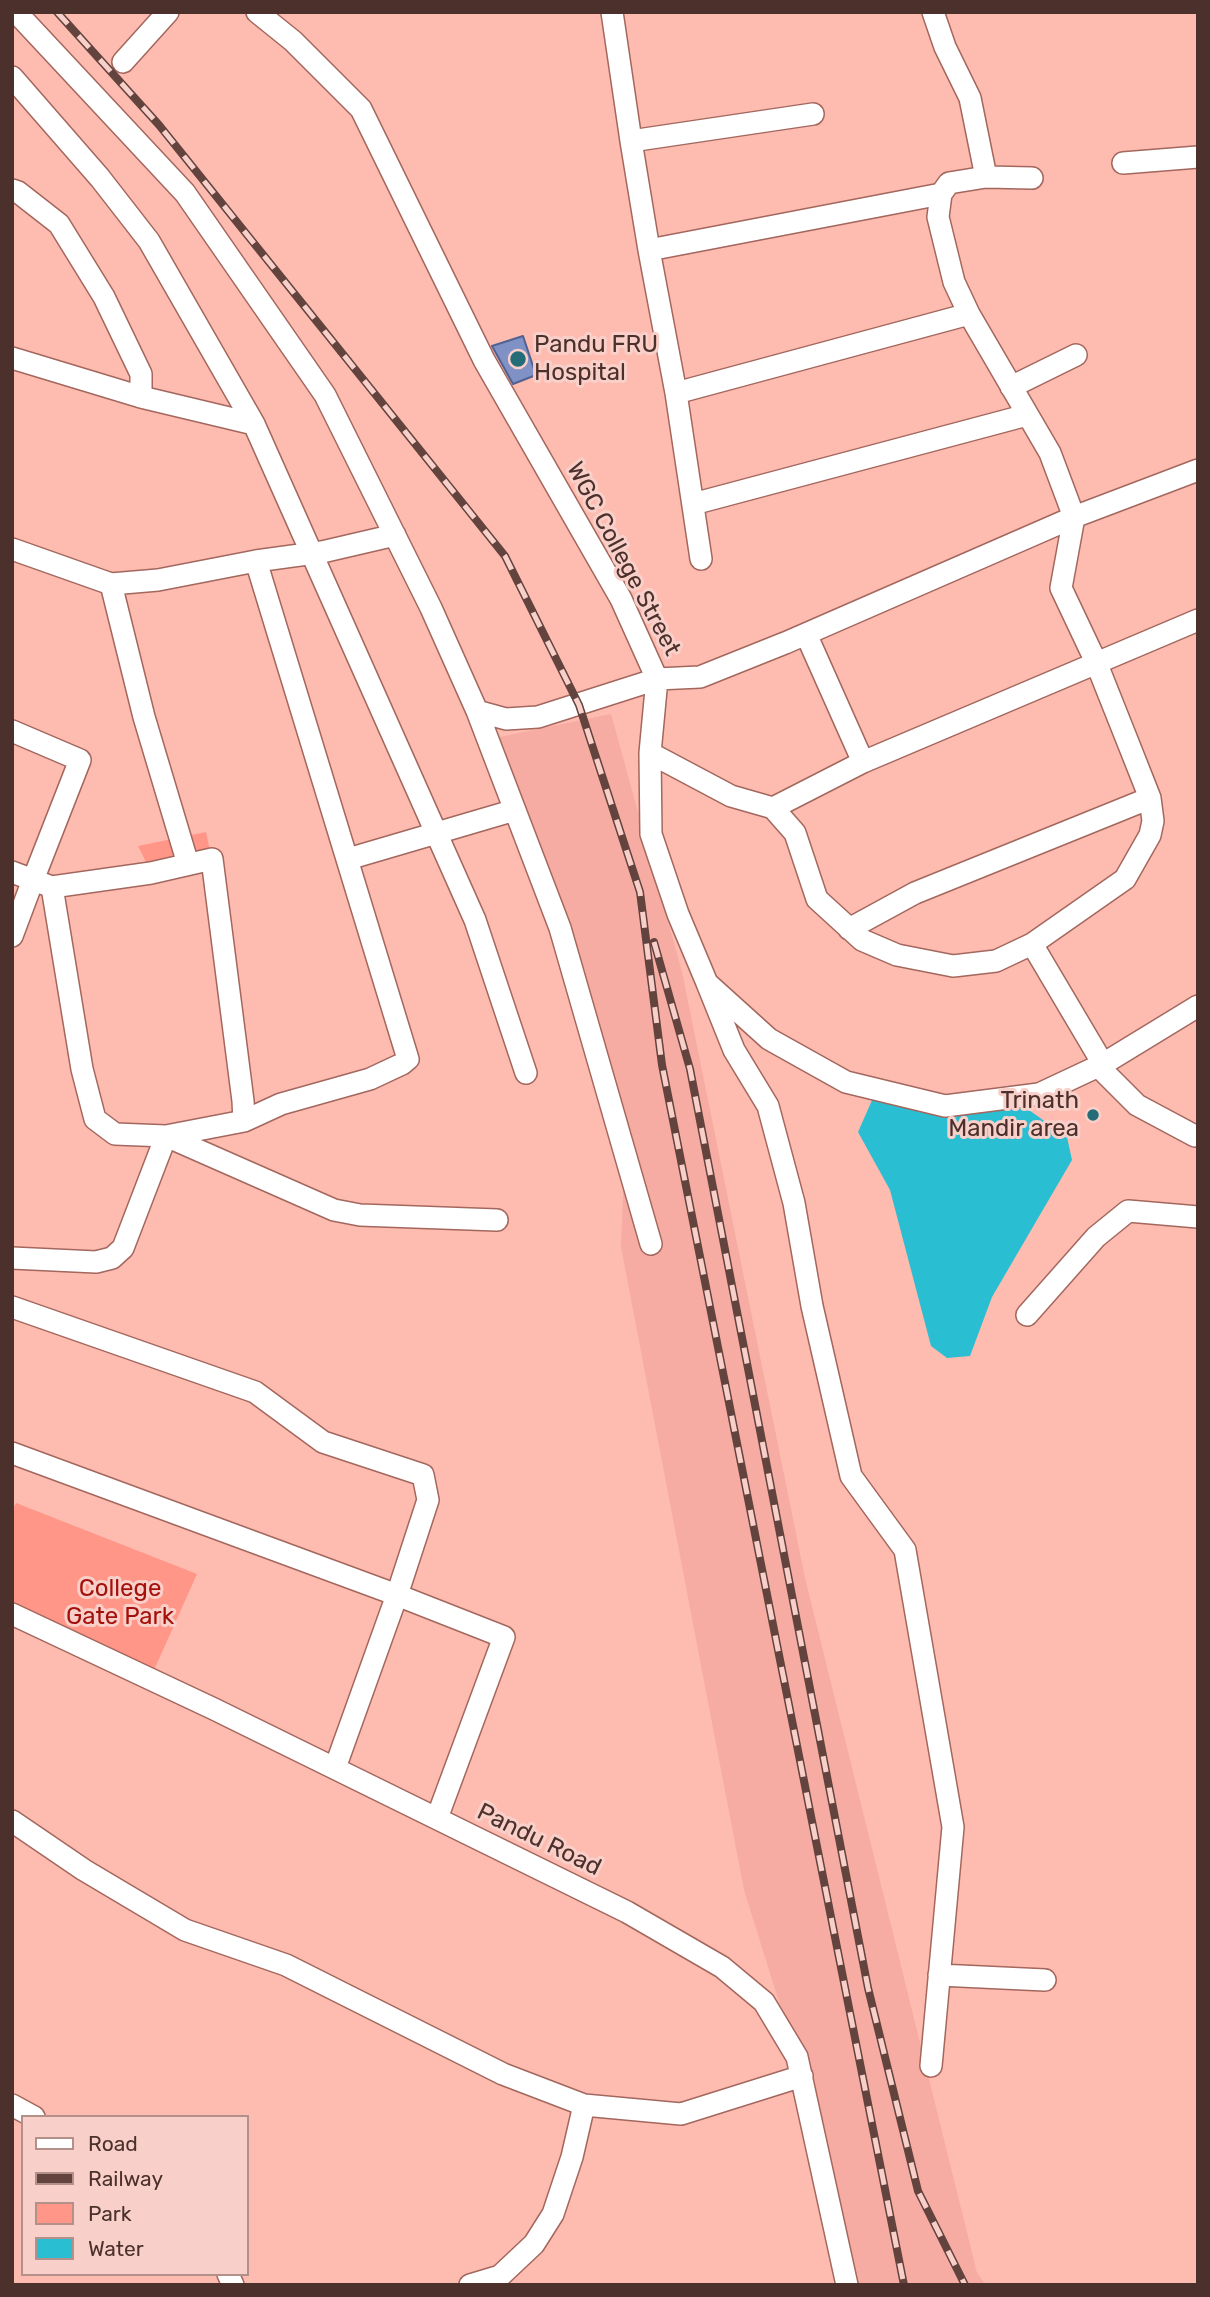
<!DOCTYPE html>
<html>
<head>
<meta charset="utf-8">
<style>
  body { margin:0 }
  #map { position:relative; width:1210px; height:2297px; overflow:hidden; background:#febbb0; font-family:Rubik,sans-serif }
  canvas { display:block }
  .frame { position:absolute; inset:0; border:14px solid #4b302c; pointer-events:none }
  .legend { position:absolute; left:21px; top:2115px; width:228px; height:161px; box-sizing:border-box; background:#f9d0c9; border:2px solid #b3908a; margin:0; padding:9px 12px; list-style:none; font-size:21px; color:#4b302c }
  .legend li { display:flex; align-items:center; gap:14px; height:35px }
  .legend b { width:35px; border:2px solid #b3908a }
</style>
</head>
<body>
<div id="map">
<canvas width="1210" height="2297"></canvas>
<div class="frame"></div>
<ul class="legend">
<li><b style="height:9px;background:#fff"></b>Road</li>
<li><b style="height:9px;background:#63433e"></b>Railway</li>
<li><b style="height:19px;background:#ff9687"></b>Park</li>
<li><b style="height:19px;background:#29bed2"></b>Water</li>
</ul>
</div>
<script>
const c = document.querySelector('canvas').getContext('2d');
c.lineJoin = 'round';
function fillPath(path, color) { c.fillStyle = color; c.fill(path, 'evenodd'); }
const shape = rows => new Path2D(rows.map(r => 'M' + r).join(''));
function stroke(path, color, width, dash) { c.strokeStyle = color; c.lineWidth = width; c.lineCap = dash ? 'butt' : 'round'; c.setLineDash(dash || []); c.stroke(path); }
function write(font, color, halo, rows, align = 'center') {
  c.font = font + ' Rubik,sans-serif'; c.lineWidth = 6; c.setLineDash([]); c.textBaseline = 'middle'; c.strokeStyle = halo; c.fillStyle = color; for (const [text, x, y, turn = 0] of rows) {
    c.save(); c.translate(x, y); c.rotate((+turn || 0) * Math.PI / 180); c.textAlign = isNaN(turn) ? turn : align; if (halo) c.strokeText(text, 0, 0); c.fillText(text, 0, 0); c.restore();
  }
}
const built = shape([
  [611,714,682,972,805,1578,977,2273,986,2285,858,2285,835,2181,744,1890,621,1247,625,1144,495,738]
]);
const green = shape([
  [206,832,211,856,150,870,138,846],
  [16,1503,197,1574,150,1679,12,1614,12,1511]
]);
const water = shape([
  [873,1098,1019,1103,1067,1137,1072,1160,992,1297,970,1356,947,1358,931,1346,890,1190,858,1132]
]);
const building = shape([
  [523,336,536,375,513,384,492,346,523,336]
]);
const minor = shape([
  [16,12,185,193,325,395,431,608,477,711,506,719,538,717,657,679,700,677,785,643,1074,517,1198,470],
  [257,12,293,41,361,109,484,360,621,599,657,679,650,753,731,796,773,808,795,833,817,899,862,940,897,955,953,966,996,961,1032,944],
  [612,12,631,141],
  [933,12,945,47,970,98,986,177],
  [123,62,168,12],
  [12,77,100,178,149,241,254,424,475,920,526,1073],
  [813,114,631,141,649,250,941,194],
  [1123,163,1198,157],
  [1032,178,986,177,949,183,941,194,938,217,954,282,969,314,1050,453,1074,517,1061,588,1096,662,1131,750,1150,798,1153,821,1150,835,1125,879,1032,944,1103,1064,1198,1006],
  [12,190,18,192,59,224,104,297,141,374,141,397],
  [649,250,676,393,701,559],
  [12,358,141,397,254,424],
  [1011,387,1076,355],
  [676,393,969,314],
  [693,504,1027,415],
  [12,549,111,584,158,580,256,561,322,552,395,535],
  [111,584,144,717,188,864],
  [806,634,863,762],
  [477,711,560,928,651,1244],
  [12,731,80,760,33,880,52,887,151,873,212,859,243,1101,244,1121,166,1136,115,1134,95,1119,82,1069,52,887],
  [650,753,651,834,678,914,707,983,769,1039,846,1082,945,1106,1039,1094,1103,1064],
  [773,808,863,762,1198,620],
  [348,859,515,810],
  [12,872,33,880,12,936],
  [849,929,915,893,1150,798],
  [707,983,734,1050,768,1106,794,1203,812,1306,851,1476,905,1550,953,1827,931,2066],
  [1098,1066,1137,1105,1195,1136],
  [244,1121,281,1104,370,1079,402,1064,408,1059,256,561],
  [12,1258,96,1262,112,1258,123,1248,166,1136,334,1210,360,1215,497,1220],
  [12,1307,255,1392,323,1442,423,1475,428,1500,397,1595,12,1453],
  [1027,1315,1096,1237,1128,1211,1198,1217],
  [12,1614,214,1709,627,1912,722,1967,764,2002,797,2057,847,2285],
  [335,1768,397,1595,504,1637,437,1818],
  [12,1821,84,1870,185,1930,286,1965,503,2074,584,2105,681,2114,802,2076],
  [939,1975,1045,1980],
  [12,2105,34,2117],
  [228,2274,233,2285],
  [470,2285,500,2276,534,2244,553,2214,572,2157,584,2105]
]);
const rail = shape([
  [57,12,159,125,505,556,579,705,640,892,662,1065,904,2285],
  [654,942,690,1069,868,1988,918,2191,965,2285]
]);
const markers = [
  [518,359,9,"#246d78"],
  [1093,1115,7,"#246d78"]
];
const poiNames = [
  ["Pandu FRU",534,345],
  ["Hospital",534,373],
  ["Trinath",1079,1101,"right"],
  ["Mandir area",1079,1129,"right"]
];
const streetNames = [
  ["WGC College Street",623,559,62],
  ["Pandu Road",539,1840,26]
];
const parkNames = [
  ["College",120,1589],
  ["Gate Park",120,1617]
];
fillPath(built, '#f6aca2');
fillPath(green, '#ff9687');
fillPath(water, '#29bed2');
fillPath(building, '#8092c5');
stroke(building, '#516292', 2);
stroke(minor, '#a3675e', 24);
stroke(minor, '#fff', 21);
stroke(rail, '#63433e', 8);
stroke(rail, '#f9d0c9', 5, [16]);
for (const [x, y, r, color] of markers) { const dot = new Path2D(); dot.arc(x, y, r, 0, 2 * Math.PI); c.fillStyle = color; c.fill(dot); stroke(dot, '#f9d0c9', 2.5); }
write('24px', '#4b302c', '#f9d0c9', poiNames, 'left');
write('24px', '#4b302c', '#f9d0c9', streetNames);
write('24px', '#a4100b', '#f9d0c9', parkNames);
</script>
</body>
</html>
